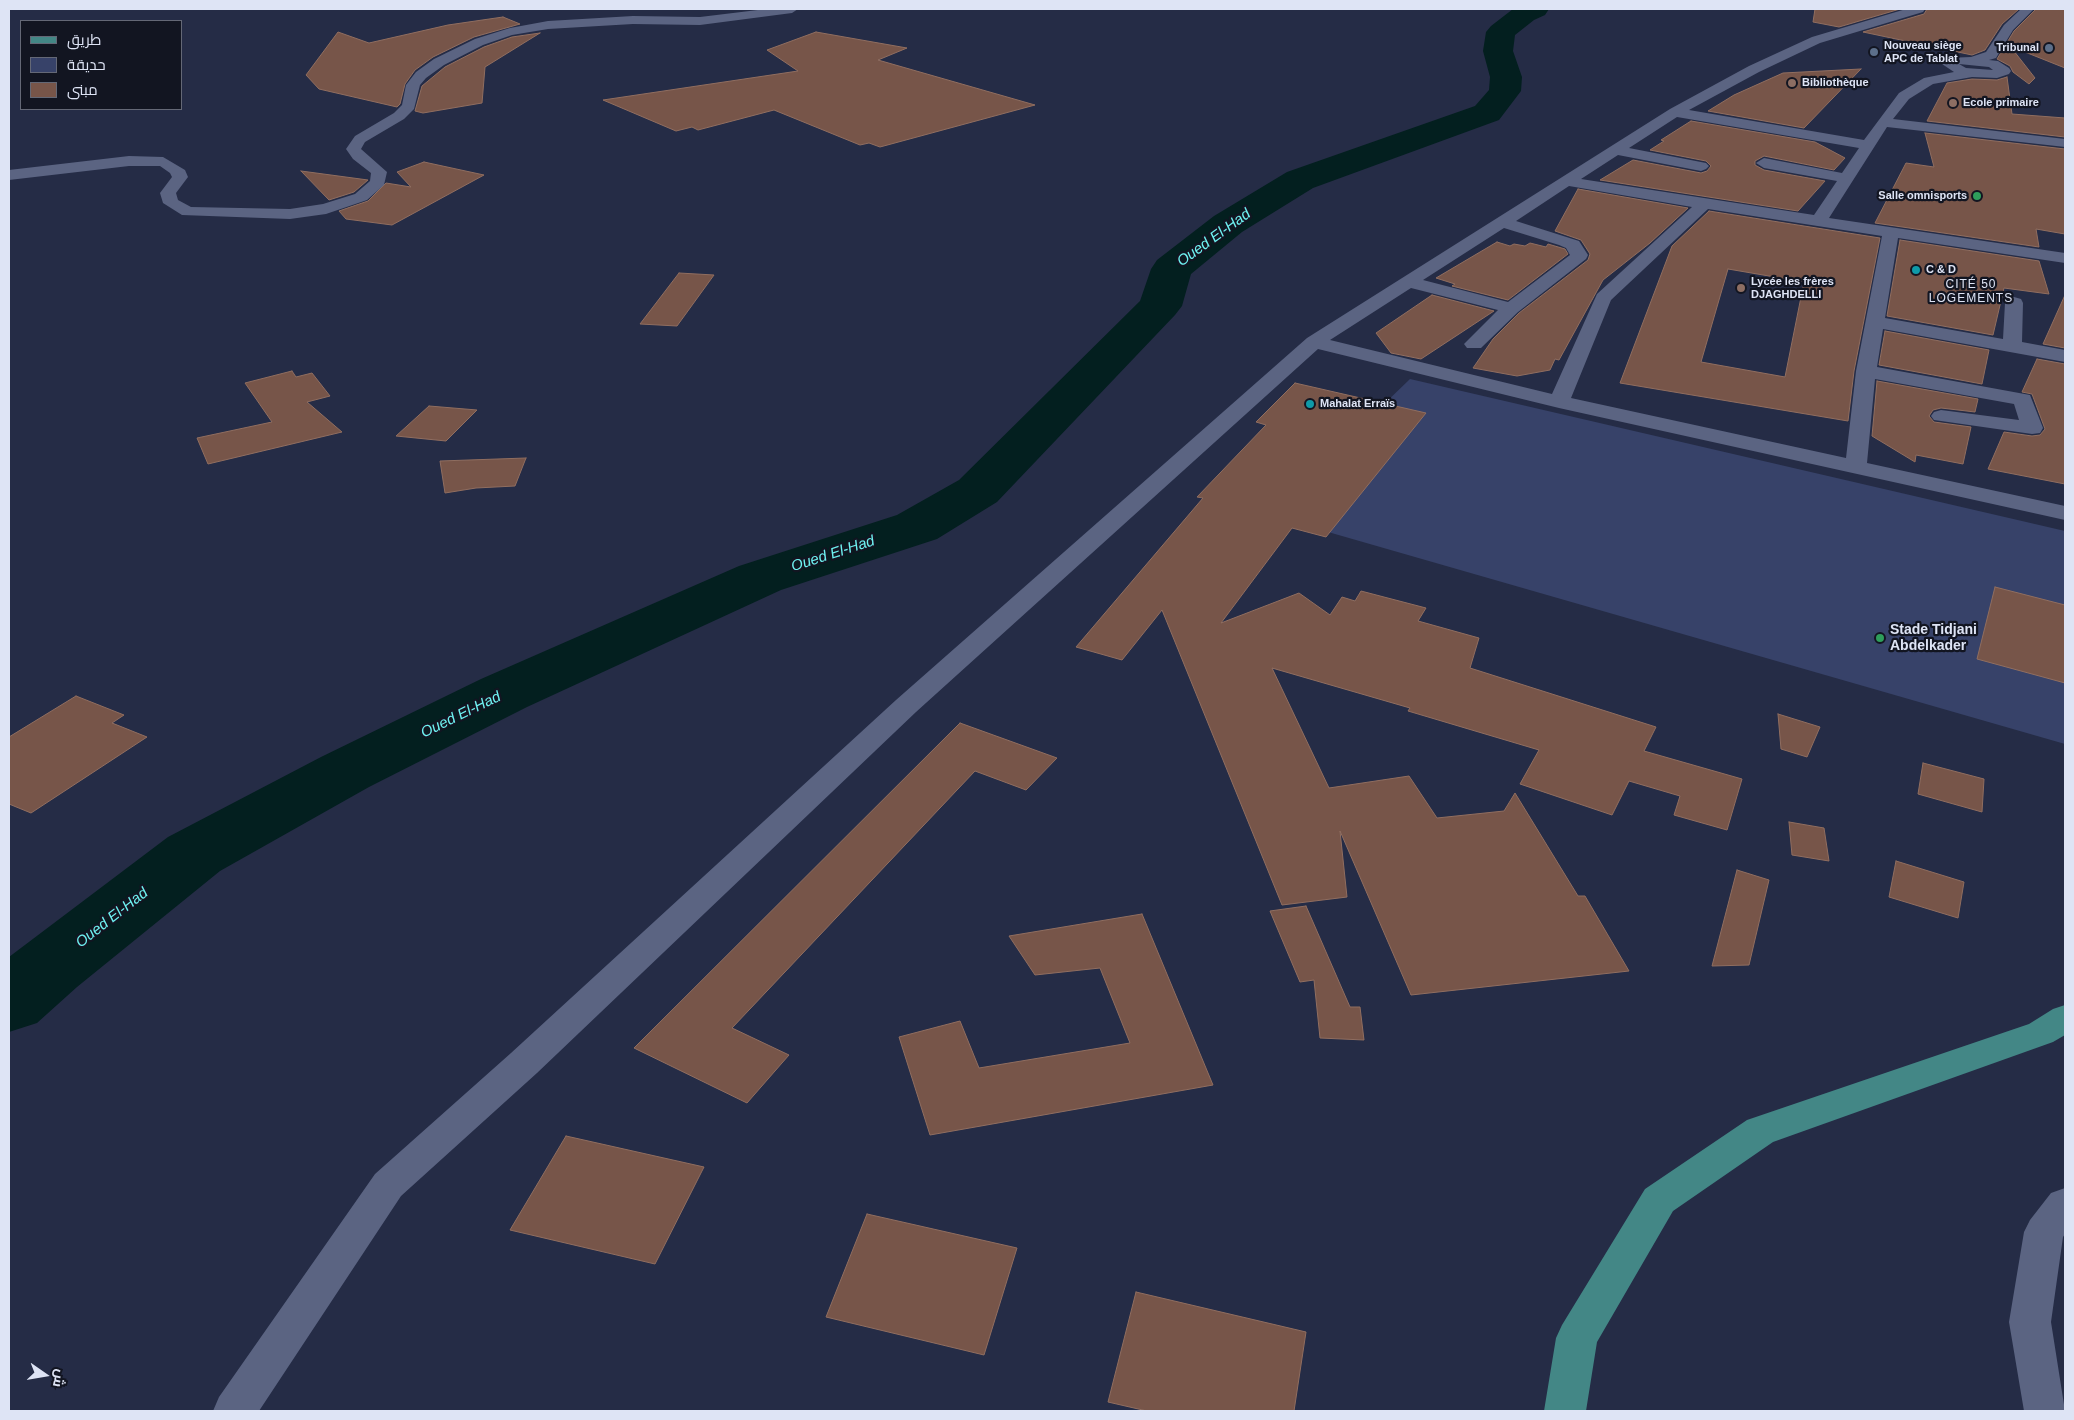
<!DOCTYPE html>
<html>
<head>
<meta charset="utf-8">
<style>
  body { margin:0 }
  #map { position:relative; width:2074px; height:1420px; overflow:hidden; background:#252c46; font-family:Helvetica,Cairo,sans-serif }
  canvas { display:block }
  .frame { position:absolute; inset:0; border:10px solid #dee4f5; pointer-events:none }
  .legend { position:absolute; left:20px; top:20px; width:162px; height:90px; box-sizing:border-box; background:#121521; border:1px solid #646876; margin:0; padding:6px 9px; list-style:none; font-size:15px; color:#dee4f5 }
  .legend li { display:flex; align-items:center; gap:10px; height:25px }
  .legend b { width:25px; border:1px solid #646876 }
  .north { position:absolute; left:20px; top:1350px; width:50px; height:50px; -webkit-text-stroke:4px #121521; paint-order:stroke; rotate:103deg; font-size:14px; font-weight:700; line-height:20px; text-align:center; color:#dee4f5 }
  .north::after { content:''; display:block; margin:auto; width:18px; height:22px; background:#dee4f5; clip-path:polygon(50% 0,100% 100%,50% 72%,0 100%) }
</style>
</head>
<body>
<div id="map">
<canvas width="2074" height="1420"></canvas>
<div class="frame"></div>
<ul class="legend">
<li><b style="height:6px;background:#438786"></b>طريق</li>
<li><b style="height:14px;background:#374269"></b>حديقة</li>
<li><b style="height:14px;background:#775549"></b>مبنى</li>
</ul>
<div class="north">ش</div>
</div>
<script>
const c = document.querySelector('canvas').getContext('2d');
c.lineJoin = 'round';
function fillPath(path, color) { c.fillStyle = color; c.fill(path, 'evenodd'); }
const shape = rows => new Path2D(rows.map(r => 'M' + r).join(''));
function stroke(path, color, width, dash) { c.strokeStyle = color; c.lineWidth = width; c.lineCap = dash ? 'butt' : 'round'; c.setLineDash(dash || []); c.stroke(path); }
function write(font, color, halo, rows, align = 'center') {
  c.font = font + ' Helvetica,sans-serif'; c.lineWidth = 4.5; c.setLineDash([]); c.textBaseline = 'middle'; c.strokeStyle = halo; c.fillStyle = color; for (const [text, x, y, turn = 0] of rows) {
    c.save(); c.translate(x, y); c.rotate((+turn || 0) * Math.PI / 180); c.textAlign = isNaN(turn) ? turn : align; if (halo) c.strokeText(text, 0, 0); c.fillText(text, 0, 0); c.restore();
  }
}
const green = shape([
  [1410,379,2065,531,2065,744,1269,515]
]);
const river = shape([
  [1513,9,1549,9,1545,15,1534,20,1515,35,1513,51,1522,77,1521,91,1499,120,1313,188,1242,232,1191,274,1182,306,1175,315,997,502,937,539,781,590,527,707,369,787,220,871,77,987,37,1023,9,1032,9,957,168,837,321,757,481,679,739,566,897,515,959,480,1140,301,1151,269,1157,260,1214,216,1287,172,1475,106,1489,90,1490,77,1483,51,1486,32,1491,26,1513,9]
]);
const building = shape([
  [1815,9,1900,9,1839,27,1813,22,1815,9],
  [1927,9,2019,9,2002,24,1985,50,1972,55,1863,32,1924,14,1927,9],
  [2036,9,2065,9,2065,68,2010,46,2035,78,2029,84,2013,72,2010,66,1997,59,2014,31,2036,9],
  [503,17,520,24,474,37,433,57,415,70,405,84,400,104,397,107,319,89,306,75,338,32,369,43,448,25,503,17],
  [816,32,907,48,878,60,1035,105,880,147,869,143,860,145,774,110,698,130,692,127,676,131,603,100,798,71,767,50,816,32],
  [540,33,485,67,482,103,423,113,415,111,422,86,445,67,484,47,512,37,540,33],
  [1861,69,1804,128,1708,111,1734,95,1783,73,1861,69],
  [2007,77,2012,114,2065,118,2065,137,1927,121,1947,83,1972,79,1997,80,2007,77],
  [1691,121,1815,142,1845,158,1834,170,1764,156,1755,161,1755,165,1764,170,1825,181,1798,211,1600,180,1633,160,1701,173,1707,171,1711,166,1706,161,1650,150,1664,141,1661,140,1691,121],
  [1925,133,2065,149,2065,234,2036,229,2039,247,1875,223,1906,163,1934,167,1925,133],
  [424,162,484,175,392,225,346,219,339,211,368,201,386,183,411,187,397,172,424,162],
  [301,171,368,180,354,192,329,200,301,171],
  [1578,189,1688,208,1650,243,1603,280,1559,360,1555,359,1550,370,1517,376,1473,368,1493,339,1519,313,1588,260,1590,254,1581,240,1555,231,1578,189],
  [1709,211,1880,238,1854,371,1848,421,1620,383,1672,246,1709,211],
  [1728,269,1804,282,1785,377,1701,362,1728,269],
  [1900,240,2039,261,2049,294,2004,288,1993,335,1887,316,1900,240],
  [1497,242,1510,246,1514,244,1525,246,1530,243,1546,247,1548,244,1565,249,1568,254,1508,300,1452,286,1455,284,1436,278,1497,242],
  [679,273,714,275,677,326,640,324,679,273],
  [1432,295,1494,311,1421,359,1391,353,1376,333,1432,295],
  [2065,295,2065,348,2043,344,2065,295],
  [1885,331,1989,350,1982,384,1879,365,1885,331],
  [2037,359,2065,364,2065,484,1988,469,2004,432,2032,436,2040,435,2045,429,2032,394,2022,392,2037,359],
  [292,371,296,377,312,373,330,396,307,402,342,432,208,464,197,438,272,422,245,383,292,371],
  [1877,381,1978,399,1975,412,1941,408,1933,410,1929,416,1934,422,1971,427,1963,464,1916,455,1915,462,1872,436,1877,381],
  [1295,383,1426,413,1326,537,1292,528,1221,623,1299,593,1330,615,1342,597,1355,601,1361,591,1426,608,1418,621,1479,638,1470,668,1656,727,1644,751,1742,779,1727,830,1674,815,1680,796,1629,781,1612,815,1520,784,1539,750,1408,711,1410,708,1272,668,1329,788,1409,776,1437,818,1504,811,1515,793,1578,896,1585,896,1629,971,1411,995,1340,831,1347,897,1282,905,1162,610,1122,660,1076,647,1203,498,1197,497,1266,425,1256,422,1295,383],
  [429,406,477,410,446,441,396,436,429,406],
  [526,458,515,486,476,488,445,493,440,461,526,458],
  [1995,587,2065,605,2065,683,1977,659,1995,587],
  [76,696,124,715,112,723,147,737,31,813,9,804,9,737,76,696],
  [1778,714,1820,727,1807,757,1781,749,1778,714],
  [960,723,1057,758,1026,790,975,771,732,1028,789,1055,747,1103,634,1048,960,723],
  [1923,763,1984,779,1982,812,1918,794,1923,763],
  [1789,822,1824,828,1829,861,1792,855,1789,822],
  [1896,861,1964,882,1958,918,1889,897,1896,861],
  [1737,870,1769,880,1749,965,1712,966,1737,870],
  [1306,906,1350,1007,1360,1007,1364,1040,1320,1038,1314,980,1300,982,1270,911,1306,906],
  [1142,914,1213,1085,930,1135,899,1037,960,1021,979,1068,1130,1043,1100,968,1035,975,1009,936,1142,914],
  [566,1136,704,1167,655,1264,510,1230,566,1136],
  [867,1214,1017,1248,984,1355,826,1317,867,1214],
  [1136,1292,1306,1332,1294,1411,1147,1411,1108,1402,1136,1292]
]);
const minor = shape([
  [766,9,798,9,792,13,700,25,633,24,548,29,512,35,483,45,444,65,426,78,420,85,414,109,404,119,365,142,361,149,387,172,384,185,367,200,326,214,290,219,182,215,163,203,160,193,172,177,170,173,160,166,129,166,9,180,9,170,129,156,163,157,185,170,188,177,176,193,178,200,191,207,290,209,323,204,355,194,370,181,371,173,353,159,346,149,355,136,394,113,402,105,406,85,416,72,434,59,475,39,510,28,548,21,633,16,700,17,766,9],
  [1906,9,1925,9,1923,12,1820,43,1759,72,1689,110,1864,140,1899,93,1924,78,1954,72,1942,64,1947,58,1971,57,1986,52,2004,25,2021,9,2034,9,2013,30,1996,58,1989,60,1998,61,2009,68,2011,71,2009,74,1997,78,1972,77,1933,84,1909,99,1893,119,2065,139,2065,147,1887,127,1829,218,2065,253,2065,263,1898,238,1885,318,2003,339,2005,303,2007,299,2014,297,2021,299,2023,303,2022,342,2065,350,2065,362,1883,329,1877,367,2030,395,2043,428,2040,433,2032,434,1934,420,1931,416,1934,412,1941,410,2019,420,2014,404,1875,379,1867,463,2065,506,2065,520,1559,408,1318,349,916,712,537,1073,401,1196,259,1411,213,1411,219,1397,375,1174,511,1053,896,700,1307,338,1670,109,1749,66,1812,37,1906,9],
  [1959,64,1989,67,1993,70,1966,68,1959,64],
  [1677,117,1859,148,1842,173,1764,158,1756,163,1764,168,1837,181,1814,215,1581,179,1618,155,1701,171,1706,169,1709,166,1706,163,1629,148,1677,117],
  [1569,186,1692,207,1597,294,1552,394,1330,340,1411,288,1498,310,1464,344,1467,348,1481,348,1518,312,1586,259,1588,255,1579,241,1516,221,1569,186],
  [1708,209,1882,236,1856,371,1846,458,1571,398,1611,300,1708,209],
  [1504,228,1559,245,1566,248,1570,255,1508,302,1423,280,1504,228],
  [2065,1188,2065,1234,2063,1237,2051,1322,2065,1411,2024,1411,2009,1322,2024,1232,2030,1220,2051,1193,2065,1188]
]);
const major = shape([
  [2065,1005,2065,1035,2053,1042,1773,1142,1673,1211,1597,1342,1586,1411,1544,1411,1556,1338,1562,1325,1645,1189,1747,1120,2029,1024,2053,1009,2065,1005]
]);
const markers = [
  [2049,48,5,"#5c6f8a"],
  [1874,52,5,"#5c6f8a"],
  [1792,83,5,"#8d6e63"],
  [1953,103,5,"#8d6e63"],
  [1977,196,5,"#2e9e5b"],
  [1916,270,5,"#0f9aa8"],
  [1741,288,5,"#8d6e63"],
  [1310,404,5,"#0f9aa8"],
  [1880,638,5,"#2e9e5b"]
];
const farPoinames = [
  ["Nouveau siège",1884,46],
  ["APC de Tablat",1884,59],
  ["Tribunal",2039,48,"right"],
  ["Bibliothèque",1802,83],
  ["Ecole primaire",1963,103],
  ["Salle omnisports",1967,196,"right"],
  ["C & D",1926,270],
  ["Lycée les frères",1751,282],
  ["DJAGHDELLI",1751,295],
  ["Mahalat Erraïs",1320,404]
];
const farNeighbourhoodnames = [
  ["CITÉ 50",1971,285],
  ["LOGEMENTS",1971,299]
];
const poiNames = [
  ["Stade Tidjani",1890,630],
  ["Abdelkader",1890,646]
];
const waterNames = [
  ["Oued El-Had",1214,238,-36],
  ["Oued El-Had",833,554,-18],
  ["Oued El-Had",461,715,-26],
  ["Oued El-Had",112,918,-38]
];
fillPath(green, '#374269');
fillPath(river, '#031f1f');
fillPath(building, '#775549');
stroke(building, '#906e60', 1);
fillPath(minor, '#5b6482');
fillPath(major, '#438786');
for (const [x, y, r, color] of markers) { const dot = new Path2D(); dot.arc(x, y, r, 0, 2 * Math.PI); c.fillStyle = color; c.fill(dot); stroke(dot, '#121521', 2); }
write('bold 11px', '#dee4f5', '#121521', farPoinames, 'left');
c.letterSpacing = '1px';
write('12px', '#dee4f5', '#121521', farNeighbourhoodnames);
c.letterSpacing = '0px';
write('bold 14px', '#dee4f5', '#121521', poiNames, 'left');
write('italic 15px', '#6ff2f2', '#121521', waterNames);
</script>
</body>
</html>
